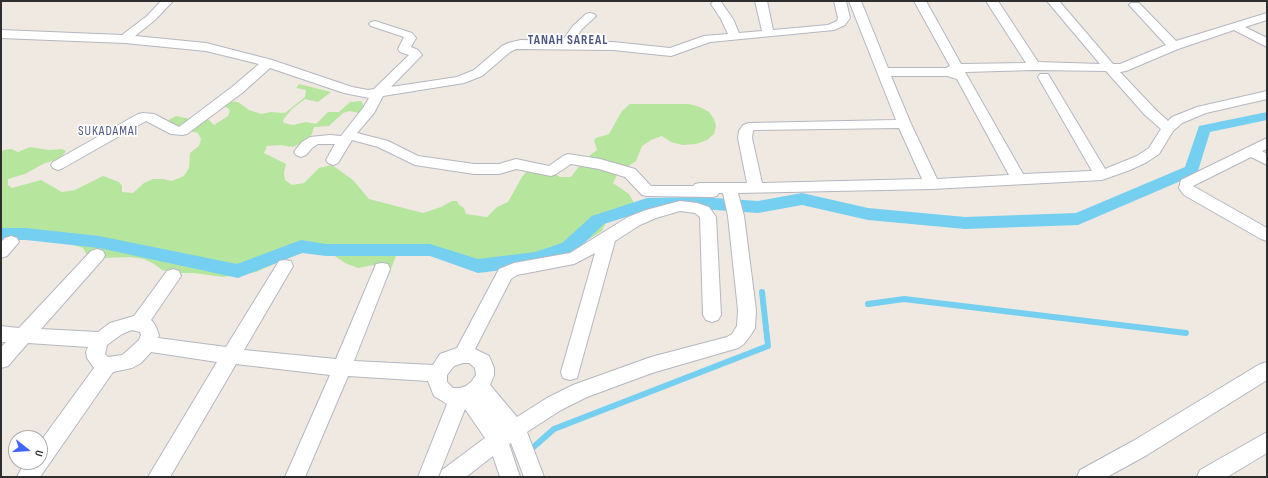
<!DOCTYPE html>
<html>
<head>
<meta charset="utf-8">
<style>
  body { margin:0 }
  #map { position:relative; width:1268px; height:478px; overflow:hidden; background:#efe9e1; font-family:"Sofia Sans Condensed",sans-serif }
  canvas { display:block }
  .frame { position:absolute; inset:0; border:2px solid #2e2e2e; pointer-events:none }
  .north { position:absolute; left:8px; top:430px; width:40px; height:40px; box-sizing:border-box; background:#fff; border:1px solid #ababab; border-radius:50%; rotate:107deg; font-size:11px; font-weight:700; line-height:16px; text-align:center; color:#2e2e2e }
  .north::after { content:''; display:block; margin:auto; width:14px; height:18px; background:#4264fb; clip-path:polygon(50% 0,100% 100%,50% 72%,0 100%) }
</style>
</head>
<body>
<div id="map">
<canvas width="1268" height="478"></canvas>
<div class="frame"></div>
<div class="north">U</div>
</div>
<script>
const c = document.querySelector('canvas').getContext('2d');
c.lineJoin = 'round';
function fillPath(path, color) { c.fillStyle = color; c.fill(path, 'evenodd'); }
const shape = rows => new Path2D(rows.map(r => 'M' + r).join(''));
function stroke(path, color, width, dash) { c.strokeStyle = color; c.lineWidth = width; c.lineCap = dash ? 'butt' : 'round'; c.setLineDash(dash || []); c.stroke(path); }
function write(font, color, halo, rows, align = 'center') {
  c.font = font + ' "Sofia Sans Condensed",sans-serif'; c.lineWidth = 3.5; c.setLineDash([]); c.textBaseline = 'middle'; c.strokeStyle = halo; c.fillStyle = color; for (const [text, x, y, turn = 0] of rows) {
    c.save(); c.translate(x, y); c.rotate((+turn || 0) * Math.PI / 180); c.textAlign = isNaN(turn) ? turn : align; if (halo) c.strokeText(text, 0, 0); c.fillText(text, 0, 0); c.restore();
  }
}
const green = shape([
  [299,84,331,92,318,102,305,99,292,109,283,120,284,123,293,125,306,122,316,124,328,112,339,112,350,102,361,101,365,108,359,113,349,111,343,113,329,126,314,127,312,134,304,142,292,147,281,145,267,146,264,153,286,164,284,173,285,180,292,185,304,183,319,168,332,165,353,180,369,199,423,213,441,207,452,201,457,201,459,205,464,208,466,214,487,217,497,207,508,202,522,177,528,170,551,171,560,177,571,177,580,165,590,163,590,155,597,150,594,140,596,138,609,134,622,111,630,104,689,104,700,107,709,112,714,119,716,126,714,134,707,140,696,144,683,145,671,142,662,136,651,140,642,146,636,161,618,173,613,183,629,194,634,203,624,210,611,213,602,231,581,244,537,260,507,267,492,268,478,266,464,266,446,250,411,247,397,253,388,277,373,265,358,268,345,263,326,250,306,252,290,257,256,272,223,277,194,273,175,273,162,270,154,264,144,259,131,257,101,258,87,255,83,248,39,234,26,234,6,240,1,239,1,152,4,150,11,149,18,152,30,147,49,150,62,149,66,151,60,159,45,163,25,174,8,179,8,185,12,188,41,180,62,192,75,190,103,176,119,182,122,186,122,192,133,193,144,183,153,179,163,179,172,181,184,176,189,168,190,153,199,146,201,139,198,133,165,125,170,119,176,116,190,119,202,118,209,120,214,125,228,116,230,110,223,105,229,101,238,102,249,110,261,114,271,112,285,113,305,97,306,90,296,88]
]);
const stream = shape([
  [868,304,904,299,1186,333],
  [529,451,554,429,768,346,762,292]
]);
const canal = shape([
  [1267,112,1267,120,1210,132,1197,174,1078,225,965,229,868,220,802,205,758,213,700,209,648,210,604,224,574,253,535,266,478,273,430,256,326,256,302,253,238,278,99,248,26,240,1,240,1,228,26,228,99,236,237,264,301,240,326,244,430,244,478,259,535,252,562,243,592,216,647,198,700,197,758,201,802,193,868,208,965,217,1076,213,1185,167,1199,126,1267,112]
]);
const minor = shape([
  [161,1,173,1,155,20,135,36,206,43,272,60,352,87,368,90,374,89,409,55,400,52,398,49,404,37,371,26,369,24,371,22,375,21,412,33,416,38,411,47,418,50,422,55,391,87,457,77,474,70,502,46,508,43,521,40,562,41,573,26,586,14,590,13,594,14,596,16,581,30,574,42,613,42,670,48,704,36,728,34,721,19,711,4,713,2,721,2,733,19,739,33,762,31,755,1,767,1,773,30,828,25,837,21,838,18,834,1,846,1,850,18,845,25,834,30,710,42,671,56,613,50,516,49,510,52,482,76,464,83,383,96,374,113,357,133,388,141,418,156,474,164,499,164,516,159,549,166,563,156,568,154,600,159,635,169,651,186,693,186,695,184,700,183,747,183,738,138,739,131,743,125,749,123,896,120,849,1,861,1,888,68,946,68,950,66,914,1,926,1,961,64,1026,63,986,1,998,1,1038,62,1100,64,1047,1,1059,1,1113,64,1120,64,1166,45,1131,7,1129,5,1131,3,1139,3,1176,41,1267,13,1267,20,1245,27,1267,38,1267,47,1234,30,1178,49,1126,71,1120,72,1155,109,1168,121,1172,117,1197,107,1267,91,1267,99,1206,113,1182,123,1173,131,1159,154,1147,162,1130,170,1102,180,932,189,738,193,744,216,756,310,755,328,752,333,744,344,738,348,652,373,587,397,561,410,527,432,544,477,524,477,511,443,509,444,520,477,500,477,493,456,466,477,439,477,442,470,485,438,465,409,438,477,418,477,447,404,434,396,428,381,348,376,305,477,285,477,330,375,236,364,170,477,148,477,217,362,151,352,141,363,132,368,113,372,40,477,17,477,25,462,40,462,40,442,94,368,87,358,86,352,88,347,28,343,8,366,1,368,1,347,6,342,1,342,1,326,19,328,91,251,97,249,103,251,105,255,103,259,41,329,98,332,110,323,134,316,167,271,173,269,179,271,181,276,151,320,153,322,156,327,159,335,158,338,226,347,279,261,285,260,291,261,293,266,244,350,336,359,374,269,376,264,382,263,388,264,390,269,354,361,433,365,440,354,457,348,499,269,514,263,570,253,628,217,646,210,680,201,697,203,709,207,716,217,721,315,718,320,712,322,706,320,703,315,700,217,695,213,680,211,656,218,640,225,615,241,577,378,570,380,563,378,561,372,595,253,574,264,517,275,511,279,475,349,489,356,494,368,494,375,490,385,517,417,547,398,573,385,651,357,727,337,732,334,737,326,738,310,728,216,723,193,719,193,717,196,712,197,647,196,642,195,625,177,599,169,571,164,556,174,551,176,516,169,499,174,474,174,415,165,378,147,352,140,338,163,333,165,328,163,326,160,335,144,318,144,312,148,306,155,301,157,296,155,294,152,296,149,302,142,310,137,330,135,341,136,363,108,369,98,344,93,270,68,242,93,187,134,182,135,171,134,146,121,63,168,58,170,53,168,51,165,53,162,138,114,143,113,154,114,179,127,232,87,259,64,206,51,125,43,1,38,1,30,122,35,147,16,161,1],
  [1034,70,1106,71,1145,115,1161,129,1149,148,1137,156,1105,169,1048,74,1040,74,1038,77,1092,171,1023,174,965,72,1034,70],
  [891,76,947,76,957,79,1009,175,937,179,911,124,891,76],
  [899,128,922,179,762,183,752,138,753,131,755,130,899,128],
  [132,330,140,332,141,335,139,340,127,351,122,355,108,357,105,354,107,345,122,334,132,330],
  [463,363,469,363,475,368,476,375,472,381,466,386,460,388,453,388,447,382,447,375,454,366,463,363],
  [1267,138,1267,149,1262,151,1267,154,1267,165,1251,157,1193,186,1267,228,1267,241,1261,239,1184,195,1179,188,1181,180,1267,138],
  [11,236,17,238,19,242,7,256,1,258,1,242,5,238,11,236],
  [1267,362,1267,380,1147,455,1107,477,1077,477,1080,470,1133,441,1260,364,1267,362],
  [1267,432,1267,453,1227,477,1197,477,1200,470,1267,432]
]);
const farDistrictnames = [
  ["TANAH SAREAL",568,41]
];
const neighbourhoodNames = [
  ["SUKADAMAI",108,132]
];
fillPath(green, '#b6e59e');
stroke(stream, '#75cff0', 6);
fillPath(canal, '#75cff0');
stroke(minor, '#b4b7c1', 2);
fillPath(minor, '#fff');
c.letterSpacing = '1px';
write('bold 13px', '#4d5680', '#fff', farDistrictnames);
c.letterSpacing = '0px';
c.letterSpacing = '1px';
write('13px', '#4d5680', '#fff', neighbourhoodNames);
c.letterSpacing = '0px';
</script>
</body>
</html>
